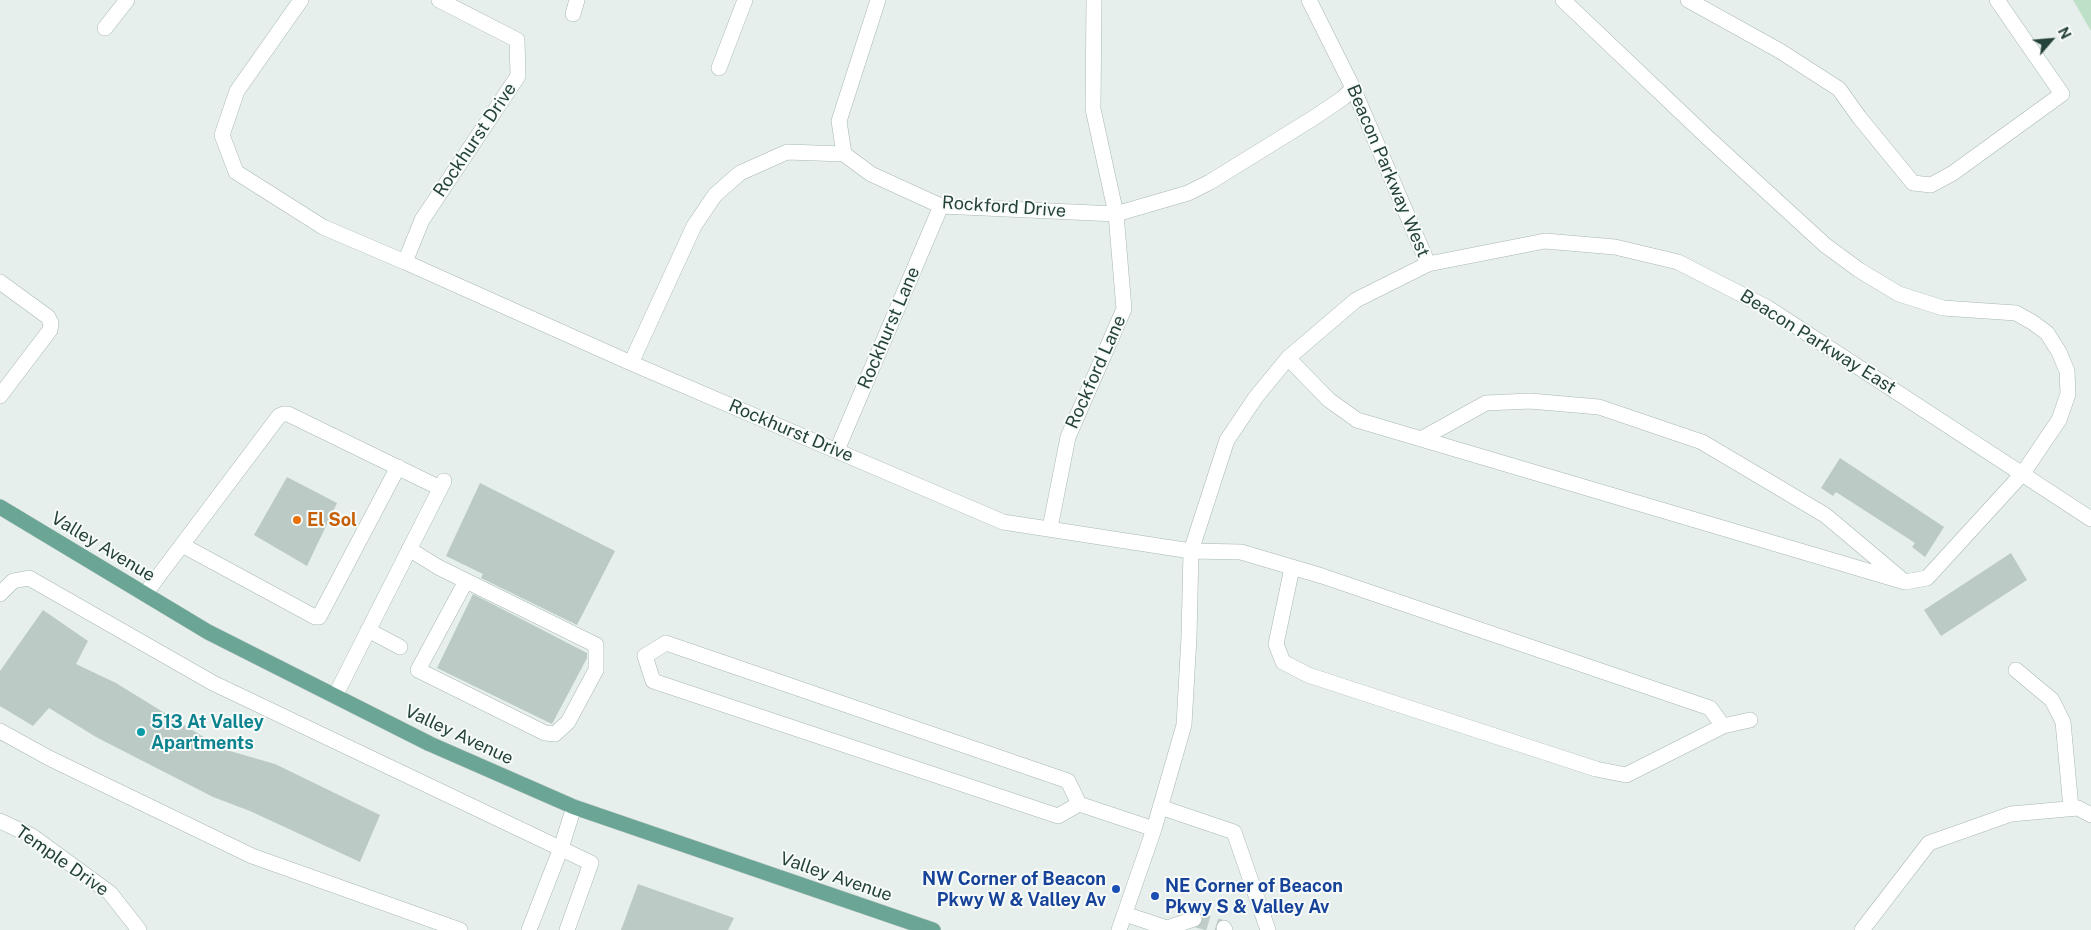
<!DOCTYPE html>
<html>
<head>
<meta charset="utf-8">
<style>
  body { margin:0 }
  #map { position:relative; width:2091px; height:930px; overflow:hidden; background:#e6efeb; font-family:"Public Sans",sans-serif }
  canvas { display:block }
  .north { position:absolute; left:2026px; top:15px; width:50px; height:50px; -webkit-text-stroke:4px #f7fbf9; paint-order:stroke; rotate:63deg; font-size:14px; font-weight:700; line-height:20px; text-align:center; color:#24423a }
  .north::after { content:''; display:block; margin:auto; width:18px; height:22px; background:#24423a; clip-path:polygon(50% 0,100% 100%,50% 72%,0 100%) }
</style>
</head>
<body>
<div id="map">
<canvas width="2091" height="930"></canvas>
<div class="north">N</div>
</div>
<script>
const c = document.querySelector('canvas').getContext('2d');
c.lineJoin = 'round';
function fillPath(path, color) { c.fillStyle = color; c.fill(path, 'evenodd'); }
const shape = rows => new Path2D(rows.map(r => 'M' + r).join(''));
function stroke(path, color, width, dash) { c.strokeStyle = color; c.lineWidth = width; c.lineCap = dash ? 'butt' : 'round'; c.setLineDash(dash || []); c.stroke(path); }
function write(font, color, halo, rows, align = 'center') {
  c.font = font + ' "Public Sans",sans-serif'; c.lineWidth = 4; c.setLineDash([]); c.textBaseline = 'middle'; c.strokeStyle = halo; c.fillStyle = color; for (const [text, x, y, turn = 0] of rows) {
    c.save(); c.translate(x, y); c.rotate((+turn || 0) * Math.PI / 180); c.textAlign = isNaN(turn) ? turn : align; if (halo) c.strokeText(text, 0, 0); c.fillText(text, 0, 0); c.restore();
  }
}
const green = shape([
  [2073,0,2091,0,2091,31]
]);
const building = shape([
  [1840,458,1944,527,1925,557,1912,547,1915,543,1836,492,1833,496,1821,488],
  [287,477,337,503,307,566,254,535],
  [480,483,615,551,577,625,481,578,483,574,446,556],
  [2011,553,2027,580,1941,636,1924,610],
  [473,594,587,653,587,658,552,724,437,668],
  [43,610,88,641,76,664,116,683,223,749,275,764,380,815,360,862,250,811,213,797,96,737,49,708,33,726,0,706,0,671],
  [638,884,734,918,728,930,621,930]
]);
const minorTunnel = shape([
  [1194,919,1224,928]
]);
const minor = shape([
  [301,0,237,91,222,135,236,172,323,227,405,262,422,220,518,76,517,40,439,0],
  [1309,0,1353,88,1428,264],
  [1688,0,1780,51,1839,89,1859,117,1913,183,1931,185,1953,173,2062,94,1997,0],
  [573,14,577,0],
  [105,28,127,0],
  [719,68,745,0],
  [844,154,839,121,878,0],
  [405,262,631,363,1003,522,1191,551,1241,552,1322,576,1710,708,1723,726],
  [0,282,48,317,51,323,50,330,0,396],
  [1288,358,1329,400,1357,420,1905,582,1927,578,2023,473,2059,420,2068,394,2067,371,2059,352,2047,333,2032,322,2016,313,1943,308,1899,294,1859,270,1825,245,1707,137,1563,0],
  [631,363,694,226,715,195,740,173,787,152,844,154,871,174,941,206,1116,214,1188,193,1210,182,1315,117,1343,98,1353,88],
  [1421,439,1486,403,1530,401,1599,407,1702,442,1825,515,1900,578],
  [837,450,941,206],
  [1050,528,1068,437,1124,309,1116,214,1093,109,1094,0],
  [182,545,315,617,319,617,398,467],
  [409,549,438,567,596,645,596,670,568,722,555,734,545,733,418,670,466,581],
  [1292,568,1276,644,1283,662,1308,675,1596,769,1626,775,1723,726,1750,720],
  [0,594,13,581,29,578,213,683,591,863,567,930],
  [145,594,279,416,284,414,288,414,440,488],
  [368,630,400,647],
  [666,643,1068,781,1079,804,1058,816,653,681,645,656,666,643],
  [2016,670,2052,700,2063,722,2071,808],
  [335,696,444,481],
  [0,731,49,758,252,856,460,930],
  [1079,804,1154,829],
  [1160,807,1234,832,1268,930],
  [0,821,32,836,110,893,139,930],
  [1125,914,1173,930],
  [1167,928,1194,919],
  [1224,928,1225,930],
  [529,930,561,848,574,807],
  [1119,930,1154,829,1184,725,1189,637,1191,551,1227,440,1256,397,1288,358,1356,300,1428,264,1545,241,1615,247,1678,262,1768,308,2091,519],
  [1862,930,1929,843,2011,814,2078,808,2091,815]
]);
const major = shape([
  [0,507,208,632,430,744,574,807,933,930]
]);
const markers = [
  [297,520,5,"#e8710a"],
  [141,732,5,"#0f9aa8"],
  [1116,889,5,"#1a4fb4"],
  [1155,896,5,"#1a4fb4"]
];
const streetNames = [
  ["Rockhurst Drive",475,140,-56],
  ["Beacon Parkway West",1388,171,67],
  ["Rockford Drive",1004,207,4],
  ["Rockhurst Lane",889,328,-67],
  ["Beacon Parkway East",1818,342,32],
  ["Rockford Lane",1096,372,-66],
  ["Rockhurst Drive",791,431,23],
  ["Valley Avenue",103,547,31],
  ["Valley Avenue",459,735,25],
  ["Temple Drive",62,861,35],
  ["Valley Avenue",836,877,19]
];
const foodNames = [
  ["El Sol",307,520]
];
const cultureNames = [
  ["513 At Valley",151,722],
  ["Apartments",151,743]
];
const transitNames = [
  ["NW Corner of Beacon",1106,879],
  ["Pkwy W & Valley Av",1106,900],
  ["NE Corner of Beacon",1165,886,"left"],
  ["Pkwy S & Valley Av",1165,907,"left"]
];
fillPath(green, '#bfe0c8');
fillPath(building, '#bbcac4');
stroke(minorTunnel, '#bfccc8', 15, [15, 8]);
stroke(minor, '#a8b8b2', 16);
stroke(major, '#c2cac8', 16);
stroke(minor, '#fff', 15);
stroke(major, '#6aa596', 15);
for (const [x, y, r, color] of markers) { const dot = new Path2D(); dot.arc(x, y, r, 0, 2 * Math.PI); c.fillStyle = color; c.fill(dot); stroke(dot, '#f7fbf9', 2); }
write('18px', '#24423a', '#f7fbf9', streetNames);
write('bold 18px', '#c56008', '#f7fbf9', foodNames, 'left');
write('bold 18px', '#0d838f', '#f7fbf9', cultureNames, 'left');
write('bold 18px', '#164399', '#f7fbf9', transitNames, 'right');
</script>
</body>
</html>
